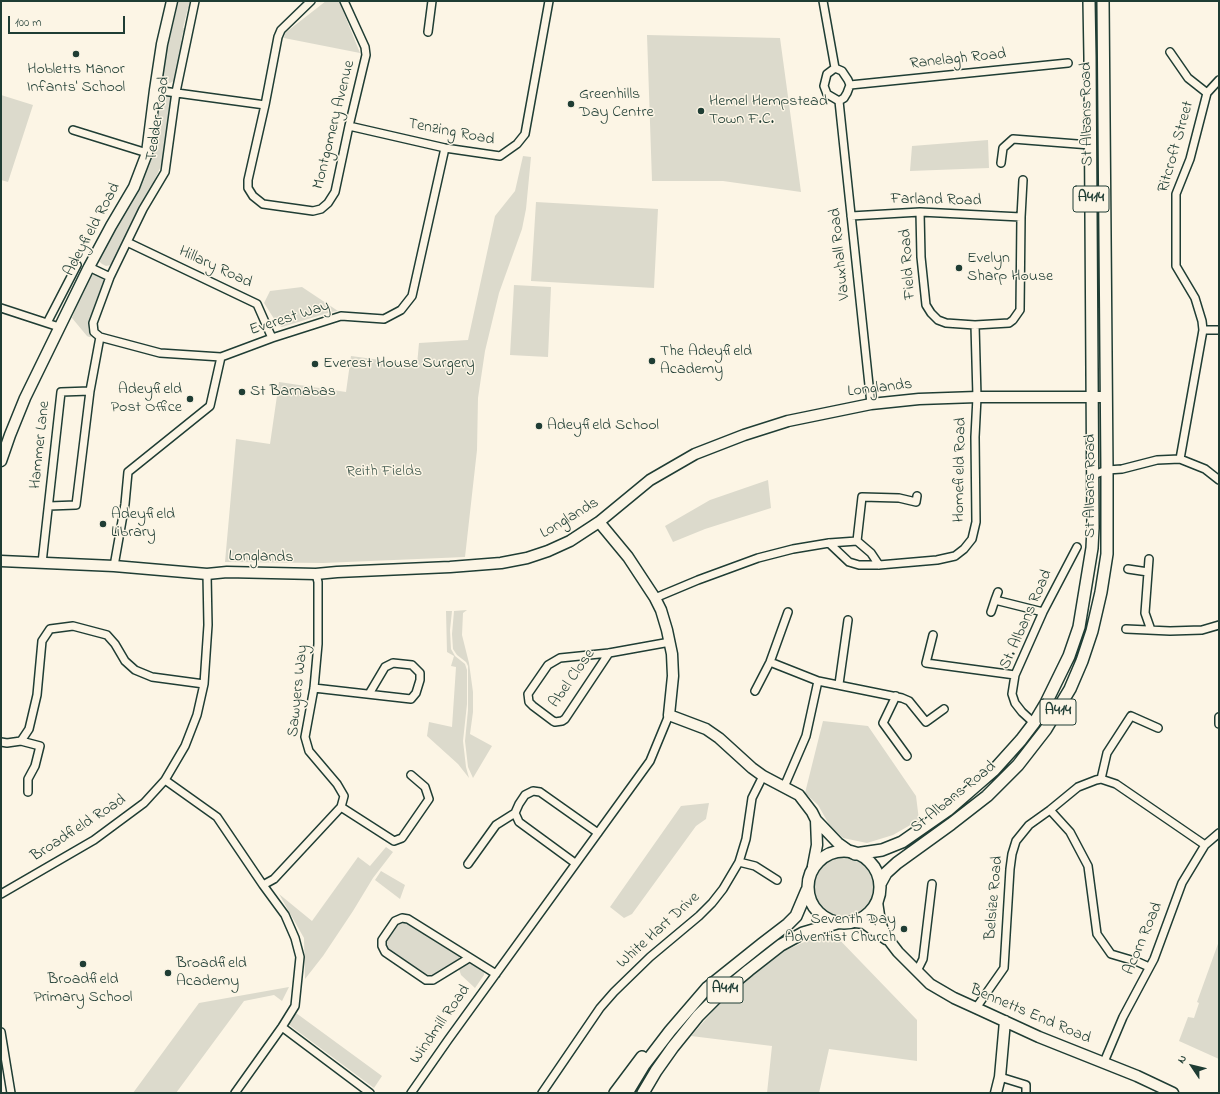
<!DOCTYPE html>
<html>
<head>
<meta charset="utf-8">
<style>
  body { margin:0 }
  #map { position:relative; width:1220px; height:1094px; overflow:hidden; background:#fcf5e5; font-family:"Indie Flower",sans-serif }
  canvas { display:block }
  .frame { position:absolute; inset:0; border:2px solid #1f3d34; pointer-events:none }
  .north { position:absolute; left:1172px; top:1046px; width:40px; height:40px; -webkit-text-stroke:3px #fcf5e5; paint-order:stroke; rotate:305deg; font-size:11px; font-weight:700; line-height:16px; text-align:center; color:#1f3d34 }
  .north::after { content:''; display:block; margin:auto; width:14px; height:18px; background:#1f3d34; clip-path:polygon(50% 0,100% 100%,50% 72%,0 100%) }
  .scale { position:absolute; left:8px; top:16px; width:117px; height:18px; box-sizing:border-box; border:2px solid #1f3d34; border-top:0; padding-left:5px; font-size:12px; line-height:14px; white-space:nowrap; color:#1f3d34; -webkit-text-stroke:3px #fcf5e5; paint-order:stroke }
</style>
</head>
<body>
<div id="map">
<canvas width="1220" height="1094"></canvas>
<div class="frame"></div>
<div class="north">N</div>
<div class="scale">100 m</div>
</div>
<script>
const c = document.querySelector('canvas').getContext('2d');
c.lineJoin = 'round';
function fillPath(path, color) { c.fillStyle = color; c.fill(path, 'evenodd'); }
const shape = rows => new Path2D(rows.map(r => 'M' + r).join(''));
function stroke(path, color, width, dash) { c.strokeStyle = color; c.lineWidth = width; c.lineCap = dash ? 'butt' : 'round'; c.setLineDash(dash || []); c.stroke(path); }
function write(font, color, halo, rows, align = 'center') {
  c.font = font + ' "Indie Flower",sans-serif'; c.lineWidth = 3; c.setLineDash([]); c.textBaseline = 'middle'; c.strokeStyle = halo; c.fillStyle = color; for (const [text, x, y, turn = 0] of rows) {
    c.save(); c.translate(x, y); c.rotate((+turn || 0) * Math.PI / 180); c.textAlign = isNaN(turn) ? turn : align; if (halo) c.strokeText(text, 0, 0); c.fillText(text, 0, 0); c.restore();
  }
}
const green = shape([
  [179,1,190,1,189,5,191,6,190,8,188,8,183,28,186,28,185,32,183,32,181,41,183,42,175,77,174,81,170,83,166,83,163,77,164,62,177,8],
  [326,1,339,1,360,53,284,38,285,33],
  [647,35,780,38,801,192,723,181,652,181],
  [162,93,171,94,173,97,166,151,160,168,146,200,127,233,114,262,111,265,106,266,102,264,99,261,100,254,151,151,156,129,159,98],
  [1,95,33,105,8,182,1,180],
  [988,140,989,168,910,171,912,146],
  [523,156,531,157,526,209,522,229,499,293,485,351,478,398,477,450,465,557,323,563,225,562,236,439,270,444,279,382,346,392,351,356,417,365,419,343,468,340,495,216,515,191],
  [536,202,658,209,654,288,531,281],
  [97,273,102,276,104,283,90,321,88,329,91,337,89,337,87,336,72,318,88,277],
  [514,285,551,287,548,357,510,355],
  [302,287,338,311,331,312,282,327,278,325,264,303,270,291],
  [768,480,771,508,705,529,673,542,665,526,710,500],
  [467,610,463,613,462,635,469,663,473,692,473,712,470,734,492,746,473,778,468,767,465,741,468,710,468,666,466,662,457,655,453,649,452,634,454,611],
  [446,611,452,611,450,630,451,649,455,656,465,664,467,670,467,704,463,741,466,767,469,778,458,764,427,736,429,722,452,727,456,667,451,666,454,656,447,652],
  [823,721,868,726,916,796,919,820,893,835,867,843,843,838,830,826,818,805,805,793],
  [709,803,706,819,696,826,632,914,624,918,610,907,681,806],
  [386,847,393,852,373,878,353,911,323,956,305,979,304,938,279,894,312,921,358,857,370,866],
  '813 887a31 31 0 1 1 62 0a31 31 0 1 1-62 0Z',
  [381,871,405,885,400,899,375,880],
  [401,922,407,923,456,950,459,953,459,959,435,975,431,976,424,975,387,950,385,942,396,924],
  [833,933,917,1020,917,1061,829,1049,819,1093,767,1093,772,1046,691,1036,714,1010,745,981,786,950,818,936],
  [1219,941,1219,1059,1179,1041,1188,1017,1194,1018,1199,1003,1197,1002],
  [469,963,473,963,484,969,484,975,475,988,461,975,459,969],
  [289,987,282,1001,274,995,244,1001,176,1093,133,1093,199,1003],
  [296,1013,382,1076,374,1088,288,1024]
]);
const street = shape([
  [195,1,176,92,165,172,143,209,110,277,93,323,94,332,100,337,160,353,221,357,272,338,341,316,384,319,401,310,412,296,445,148],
  [311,1,281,30,278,37,265,105,248,180,248,188,253,196,263,204,313,211,321,209,328,203,335,192,349,126,366,55,365,47,344,1],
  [823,1,835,68],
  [428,32,432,1],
  [1170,52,1188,78,1207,93],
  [835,68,842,71,848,80,850,85,847,93,844,98,839,101,827,94,824,86,827,74,835,68],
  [850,85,1068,63],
  [155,90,265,105],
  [839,101,871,404],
  [349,126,445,148,500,156,517,144,525,134,549,1],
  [73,130,147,153],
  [1001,163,1003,148,1013,139,1090,145],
  [851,216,920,212,1021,217],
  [127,242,257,304,272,338],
  [89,267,110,277],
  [1,308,59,327],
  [47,323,77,265],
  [975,325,1009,323,1013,320,1020,310,1021,217,1023,180],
  [1203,330,1219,330],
  [90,391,100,337],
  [1180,459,1203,330,1202,321,1195,298,1176,266,1176,194,1190,159,1207,93,1219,80],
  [1093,475,1107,470,1122,469,1157,460,1180,459,1205,469,1219,480],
  [857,541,862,497,899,498,916,502,917,496],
  [829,543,849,562,859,565,879,565,937,560,955,556,964,549,972,539,976,522,975,437,977,397,975,325,946,323,938,320,931,313,926,305,921,257,920,212],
  [1149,559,1145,613,1151,630],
  [42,563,61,392,90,391,76,505,49,506],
  [114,566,125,504,128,472,210,406,221,357],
  [1128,569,1148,572],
  [998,592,995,600,1043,612],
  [655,598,698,580,758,558,793,549,829,543,857,541,871,553,879,565],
  [991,612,995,600],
  [1126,629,1170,631,1202,630,1219,625],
  [933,635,926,663,1015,675],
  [609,653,565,719,562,721,555,722,553,721,533,706,529,702,528,694,548,665,560,658,609,653,670,642],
  [770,662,818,681,902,698,909,701,926,722,944,709],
  [839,684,848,620],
  [314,688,411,699,416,693,420,680,420,673,412,665,393,663,385,667,369,694],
  [755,691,770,662,788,612],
  [896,696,883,723,907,756],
  [1219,717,1219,724],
  [1034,723,1022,712,1015,703,1012,694,1015,675,1043,612,1077,547],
  [21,741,29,729,37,695,42,641,50,629,73,626,107,635,115,644,125,661,135,670,152,677,204,684],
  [1,742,7,743,21,741,40,746,35,766,28,779,28,792],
  [1101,779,1116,784,1205,845],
  [165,780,217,817,263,885,285,915,295,938,300,957,295,1006,282,1027,235,1093],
  [784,787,806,736,818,681],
  [341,807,394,841,402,838,429,799,425,787,411,775],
  [1050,810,1070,832,1088,866,1097,934,1111,954,1138,962,1149,967],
  [739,862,755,866,777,880],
  [575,863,519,822,515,813,519,804,525,795,533,791,540,792,598,833],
  [468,864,496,825,515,813],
  [263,885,274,879,341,807,344,796,337,784,309,751,305,737,314,688,318,644,318,582,316,574],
  [1,894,94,840,144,803,165,780,185,746,197,715,204,684,208,625,207,574],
  [469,958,433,980,426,980,385,952,382,946,382,940,395,921,402,918,408,919,496,974],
  [917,971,923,959,932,884],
  [976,1008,1004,968,1010,869,1012,854,1016,841,1029,825,1050,810,1078,787,1096,780,1101,779,1107,753,1131,716,1158,728],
  [282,1027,370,1093],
  [1,1032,11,1093],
  [1104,1062,1123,1017,1154,959,1182,883,1205,845,1219,833],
  [1000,1077,1026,1085,1026,1093],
  [411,1093,448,1040,650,761,669,715],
  [542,1093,600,1008,614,992,650,957,699,916,712,903,723,889,739,862,746,839,752,798,763,776]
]);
const secondary = shape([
  [1,461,10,435,25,398,89,267,111,226,134,187,147,153,155,90,162,44,172,1],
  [599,522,628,557,655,598,661,610,667,630,672,654,673,676,669,715,706,729,719,738,752,768,763,776,799,795,812,812,816,820,838,843,852,853],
  [1,561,114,566,207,574,227,572,316,574,337,572,450,567,501,563,527,558,548,551,570,541,599,522,650,480,695,454,744,435,788,421,871,404,919,399,977,397,1106,397],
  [813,866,817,845,816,820],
  [877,902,880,922,885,935,898,952,930,984,954,998,976,1008,1039,1037,1137,1076,1173,1093],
  [855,922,864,923,886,939],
  [996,1093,1000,1077,1005,1021]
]);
const primary = shape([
  '808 887a36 36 0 1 1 72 0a36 36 0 1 1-72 0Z',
  [855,854,882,850,902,842,948,810,994,770,1021,740,1034,723,1046,703,1069,656,1079,627,1092,548,1093,528,1090,57,1089,1],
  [880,884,886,873,897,863,951,824,987,796,1018,765,1046,729,1070,689,1082,661,1092,631,1101,592,1107,554,1107,470,1103,1],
  [615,1093,642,1057],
  [627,1093,644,1065,670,1031,707,988,762,944,788,924,796,916,807,890],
  [643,1093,656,1071,673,1047,698,1016,720,994,749,970,781,945,803,933,837,923]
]);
const markers = [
  [76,54,4,"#1f3d34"],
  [571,104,4,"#1f3d34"],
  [701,111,4,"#1f3d34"],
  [959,268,4,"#1f3d34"],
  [652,361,4,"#1f3d34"],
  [315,364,4,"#1f3d34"],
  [242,392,4,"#1f3d34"],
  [190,399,4,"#1f3d34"],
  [539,426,4,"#1f3d34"],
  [103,524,4,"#1f3d34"],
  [904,929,4,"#1f3d34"],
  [83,964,4,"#1f3d34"],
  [168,973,4,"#1f3d34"]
];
const shields = [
  [1091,199,36],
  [1058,712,36],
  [725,990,36]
];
const shieldNames = [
  ["A414",1091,199],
  ["A414",1058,712],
  ["A414",725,990]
];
const streetNames = [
  ["Ranelagh Road",958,60,-6],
  ["St Albans Road",1088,114,-91],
  ["Tedder Road",159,119,-81],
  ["Montgomery Avenue",335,125,-76],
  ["Tenzing Road",451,133,11],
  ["Ritcroft Street",1177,147,-74],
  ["Farland Road",936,201,1],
  ["Adeyfield Road",93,230,-62],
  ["Vauxhall Road",841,254,-96],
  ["Field Road",909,264,-94],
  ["Hillary Road",215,268,25],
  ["Everest Way",290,319,-18],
  ["Longlands",880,389,-7],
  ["Hammer Lane",41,445,-84],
  ["Homefield Road",961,470,-89],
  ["St Albans Road",1091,486,-90],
  ["Longlands",570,519,-31],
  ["Longlands",261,558,1],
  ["St. Albans Road",1027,620,-66],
  ["Abel Close",573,679,-55],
  ["Sawyers Way",299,691,-84],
  ["St Albans Road",954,798,-39],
  ["Broadfield Road",79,829,-33],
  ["Belsize Road",995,898,-85],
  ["White Hart Drive",659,931,-42],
  ["Acorn Road",1144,939,-67],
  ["Bennetts End Road",1030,1015,23],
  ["Windmill Road",441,1025,-55]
];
const poiNames = [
  ["Hobletts Manor",76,70,"center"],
  ["Infants' School",76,88,"center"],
  ["Greenhills",579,95],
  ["Day Centre",579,113],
  ["Hemel Hempstead",709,102],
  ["Town F.C.",709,120],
  ["Evelyn",967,259],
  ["Sharp House",967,277],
  ["The Adeyfield",660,352],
  ["Academy",660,370],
  ["Everest House Surgery",323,364],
  ["Adeyfield",182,390,"right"],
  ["Post Office",182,408,"right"],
  ["St Barnabas",250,392],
  ["Adeyfield School",547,426],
  ["Adeyfield",111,515],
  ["Library",111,533],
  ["Seventh Day",896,920,"right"],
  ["Adventist Church",896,938,"right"],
  ["Broadfield",176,964],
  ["Academy",176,982],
  ["Broadfield",83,980,"center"],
  ["Primary School",83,998,"center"]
];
const parkNames = [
  ["Reith Fields",384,472]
];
fillPath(green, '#dcdacc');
stroke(street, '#1f3d34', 10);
stroke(secondary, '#1f3d34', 13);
stroke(primary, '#1f3d34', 14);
stroke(street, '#fcf5e5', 7);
stroke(secondary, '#fcf5e5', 10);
stroke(primary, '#fcf5e5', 11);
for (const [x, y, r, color] of markers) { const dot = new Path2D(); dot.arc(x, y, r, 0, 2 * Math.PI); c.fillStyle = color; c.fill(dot); stroke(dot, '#fcf5e5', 1.5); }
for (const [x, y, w] of shields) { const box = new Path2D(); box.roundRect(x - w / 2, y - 13, w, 26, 3); c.fillStyle = '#fcf5e5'; c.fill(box); stroke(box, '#1f3d34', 1); }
write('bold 15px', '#1f3d34', null, shieldNames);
write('16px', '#1f3d34', '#fcf5e5', streetNames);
write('16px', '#1f3d34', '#fcf5e5', poiNames, 'left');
write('16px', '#455c52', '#fcf5e5', parkNames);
</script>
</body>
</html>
